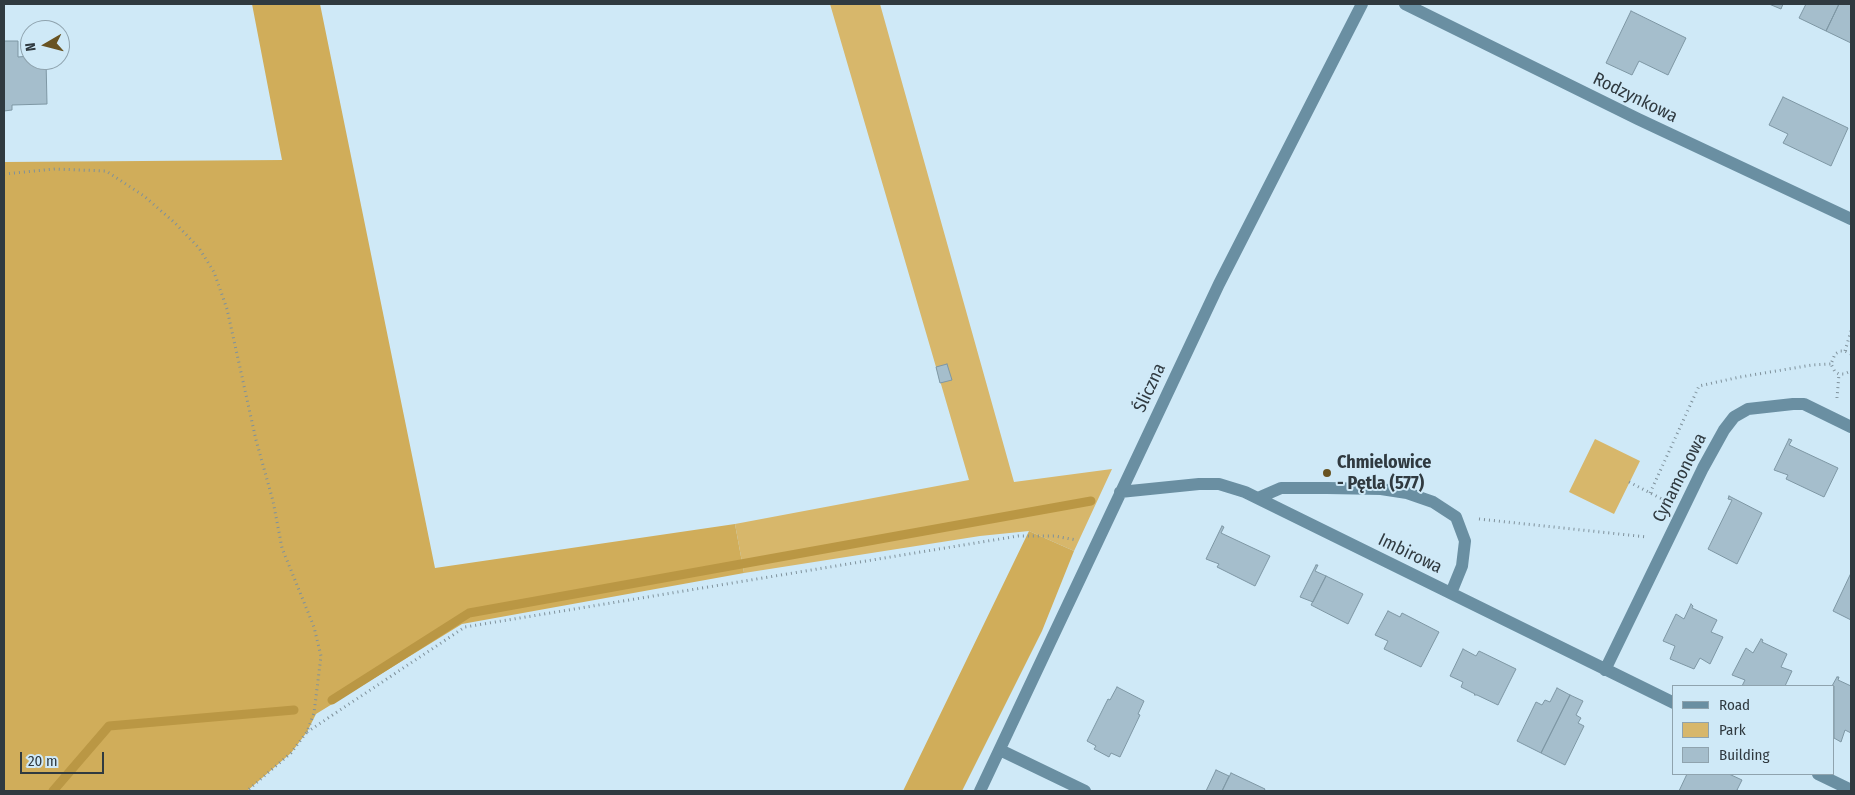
<!DOCTYPE html>
<html>
<head>
<meta charset="utf-8">
<style>
  body { margin:0 }
  #map { position:relative; width:1855px; height:795px; overflow:hidden; background:#cfe9f7; font-family:"Fira Sans Condensed",sans-serif }
  canvas { display:block }
  .frame { position:absolute; inset:0; border:5px solid #303a40; pointer-events:none }
  .legend { position:absolute; left:1672px; top:685px; width:162px; height:90px; box-sizing:border-box; background:#cfe9f7; border:1px solid #8fa3ae; margin:0; padding:6px 9px; list-style:none; font-size:15px; color:#303a40 }
  .legend li { display:flex; align-items:center; gap:10px; height:25px }
  .legend b { width:25px; border:1px solid #8fa3ae }
  .north { position:absolute; left:20px; top:20px; width:50px; height:50px; box-sizing:border-box; background:#cfe9f7; border:1px solid #8fa3ae; border-radius:50%; rotate:262deg; font-size:14px; font-weight:700; line-height:20px; text-align:center; color:#303a40 }
  .north::after { content:''; display:block; margin:auto; width:18px; height:22px; background:#685322; clip-path:polygon(50% 0,100% 100%,50% 72%,0 100%) }
  .scale { position:absolute; left:20px; top:752px; width:84px; height:22px; box-sizing:border-box; border:2px solid #303a40; border-top:0; padding-left:6px; font-size:15px; line-height:18px; white-space:nowrap; color:#303a40; -webkit-text-stroke:4px #cfe9f7; paint-order:stroke }
</style>
</head>
<body>
<div id="map">
<canvas width="1855" height="795"></canvas>
<div class="frame"></div>
<ul class="legend">
<li><b style="height:6px;background:#6a8fa2"></b>Road</li>
<li><b style="height:14px;background:#d7b76b"></b>Park</li>
<li><b style="height:14px;background:#a5becc"></b>Building</li>
</ul>
<div class="north">N</div>
<div class="scale">20 m</div>
</div>
<script>
const c = document.querySelector('canvas').getContext('2d');
c.lineJoin = 'round';
function fillPath(path, color) { c.fillStyle = color; c.fill(path, 'evenodd'); }
const shape = rows => new Path2D(rows.map(r => 'M' + r).join(''));
function stroke(path, color, width, dash) { c.strokeStyle = color; c.lineWidth = width; c.lineCap = dash ? 'butt' : 'round'; c.setLineDash(dash || []); c.stroke(path); }
function write(font, color, halo, rows, align = 'center') {
  c.font = font + ' "Fira Sans Condensed",sans-serif'; c.lineWidth = 4; c.setLineDash([]); c.textBaseline = 'middle'; c.strokeStyle = halo; c.fillStyle = color; for (const [text, x, y, turn = 0] of rows) {
    c.save(); c.translate(x, y); c.rotate((+turn || 0) * Math.PI / 180); c.textAlign = isNaN(turn) ? turn : align; if (halo) c.strokeText(text, 0, 0); c.fillText(text, 0, 0); c.restore();
  }
}
const green = shape([
  [830,4,880,4,1014,482,1112,469,1074,551,1029,531,980,536,744,573,735,524,969,480],
  [1595,439,1640,461,1614,514,1569,492]
]);
const forest = shape([
  [252,4,320,4,435,568,735,524,744,573,462,624,316,714,307,732,291,753,247,791,4,791,4,162,282,160],
  [1029,531,1074,551,1042,631,962,791,903,791]
]);
const stream = shape([
  [332,700,469,613,1091,501],
  [53,791,109,726,294,710]
]);
const building = shape([
  [1769,4,1783,4,1781,9,1769,4],
  [1806,4,1839,4,1826,31,1799,18,1806,4],
  [1839,4,1851,4,1851,43,1826,31,1839,4],
  [1631,11,1686,38,1668,75,1639,61,1632,75,1606,63,1631,11],
  [4,41,18,41,18,57,30,56,30,60,46,60,47,104,12,105,12,110,4,111,4,41],
  [1783,97,1848,128,1831,166,1783,143,1788,134,1769,125,1783,97],
  [947,364,952,380,940,383,936,367,947,364],
  [1789,439,1792,440,1789,445,1838,468,1824,497,1786,479,1788,475,1774,470,1789,439],
  [1729,496,1762,513,1737,564,1708,549,1732,500,1728,499,1729,496],
  [1222,526,1224,527,1221,533,1270,556,1255,586,1217,567,1219,564,1206,559,1222,526],
  [1316,565,1318,565,1315,571,1326,576,1313,602,1300,597,1316,565],
  [1851,573,1851,620,1833,611,1851,573],
  [1326,576,1363,594,1348,624,1311,605,1326,576],
  [1691,604,1693,606,1692,608,1717,620,1711,632,1723,637,1710,664,1700,658,1694,669,1670,659,1675,646,1663,641,1676,614,1684,619,1691,604],
  [1388,611,1400,617,1402,613,1439,632,1421,667,1384,649,1388,641,1375,635,1388,611],
  [1761,639,1763,640,1762,642,1787,654,1781,667,1792,671,1785,686,1742,686,1745,680,1732,675,1746,648,1753,653,1761,639],
  [1463,649,1476,656,1479,651,1516,669,1498,705,1477,695,1474,695,1475,694,1461,687,1463,682,1450,676,1463,649],
  [1837,677,1839,677,1838,680,1851,686,1851,733,1845,730,1841,742,1834,738,1834,686,1832,686,1837,677],
  [1117,687,1144,701,1138,714,1140,715,1120,757,1111,753,1109,757,1094,749,1096,746,1087,741,1108,699,1110,700,1117,687],
  [1557,688,1570,695,1541,753,1517,741,1536,702,1542,705,1545,700,1550,702,1557,688],
  [1570,695,1583,701,1576,715,1581,718,1578,723,1584,726,1565,765,1541,753,1570,695],
  [1216,770,1229,776,1222,791,1206,791,1216,770],
  [1231,773,1265,789,1264,791,1222,791,1231,773],
  [1687,774,1729,774,1742,780,1737,790,1740,791,1679,791,1687,774]
]);
const path = shape([
  [4,174,55,169,106,171,144,196,175,223,199,248,214,272,227,309,256,440,273,501,282,548,314,627,321,656,314,713,307,732,291,753,247,791],
  [1845,351,1851,331],
  [1851,354,1845,351,1840,351,1835,354,1831,364,1835,372,1839,374,1844,374,1851,371],
  [1837,398,1839,374],
  [1629,482,1664,500],
  [1650,493,1699,386,1740,377,1812,365,1831,364],
  [1479,519,1647,537],
  [307,732,465,627,1018,536,1055,536,1076,540]
]);
const minor = shape([
  [1405,4,1638,119,1851,219],
  [1120,492,1199,484,1219,484,1245,492,1674,703],
  [1258,498,1281,488,1327,488,1381,489,1407,493,1433,502,1456,517,1465,541,1462,566,1451,593],
  [1605,670,1703,468,1724,430,1734,417,1748,409,1793,404,1804,404,1851,427],
  [1000,750,1085,791],
  [1818,774,1851,790],
  [980,791,1219,284,1362,4]
]);
const markers = [
  [1327,473,5,"#685322"]
];
const streetNames = [
  ["Rodzynkowa",1635,98,26],
  ["Śliczna",1150,388,-65],
  ["Cynamonowa",1680,478,-63],
  ["Imbirowa",1410,554,26]
];
const poiNames = [
  ["Chmielowice",1337,463],
  ["- Pętla (577)",1337,484]
];
fillPath(green, '#d7b76b');
fillPath(forest, '#d0ad5a');
stroke(stream, '#ba9744', 9);
fillPath(building, '#a5becc');
stroke(building, '#7e97a4', 1);
stroke(path, '#7f919b', 3, [1, 4]);
stroke(minor, '#6a8fa2', 12);
for (const [x, y, r, color] of markers) { const dot = new Path2D(); dot.arc(x, y, r, 0, 2 * Math.PI); c.fillStyle = color; c.fill(dot); stroke(dot, '#cfe9f7', 2); }
write('18px', '#303a40', '#cfe9f7', streetNames);
write('bold 18px', '#303a40', '#cfe9f7', poiNames, 'left');
</script>
</body>
</html>
